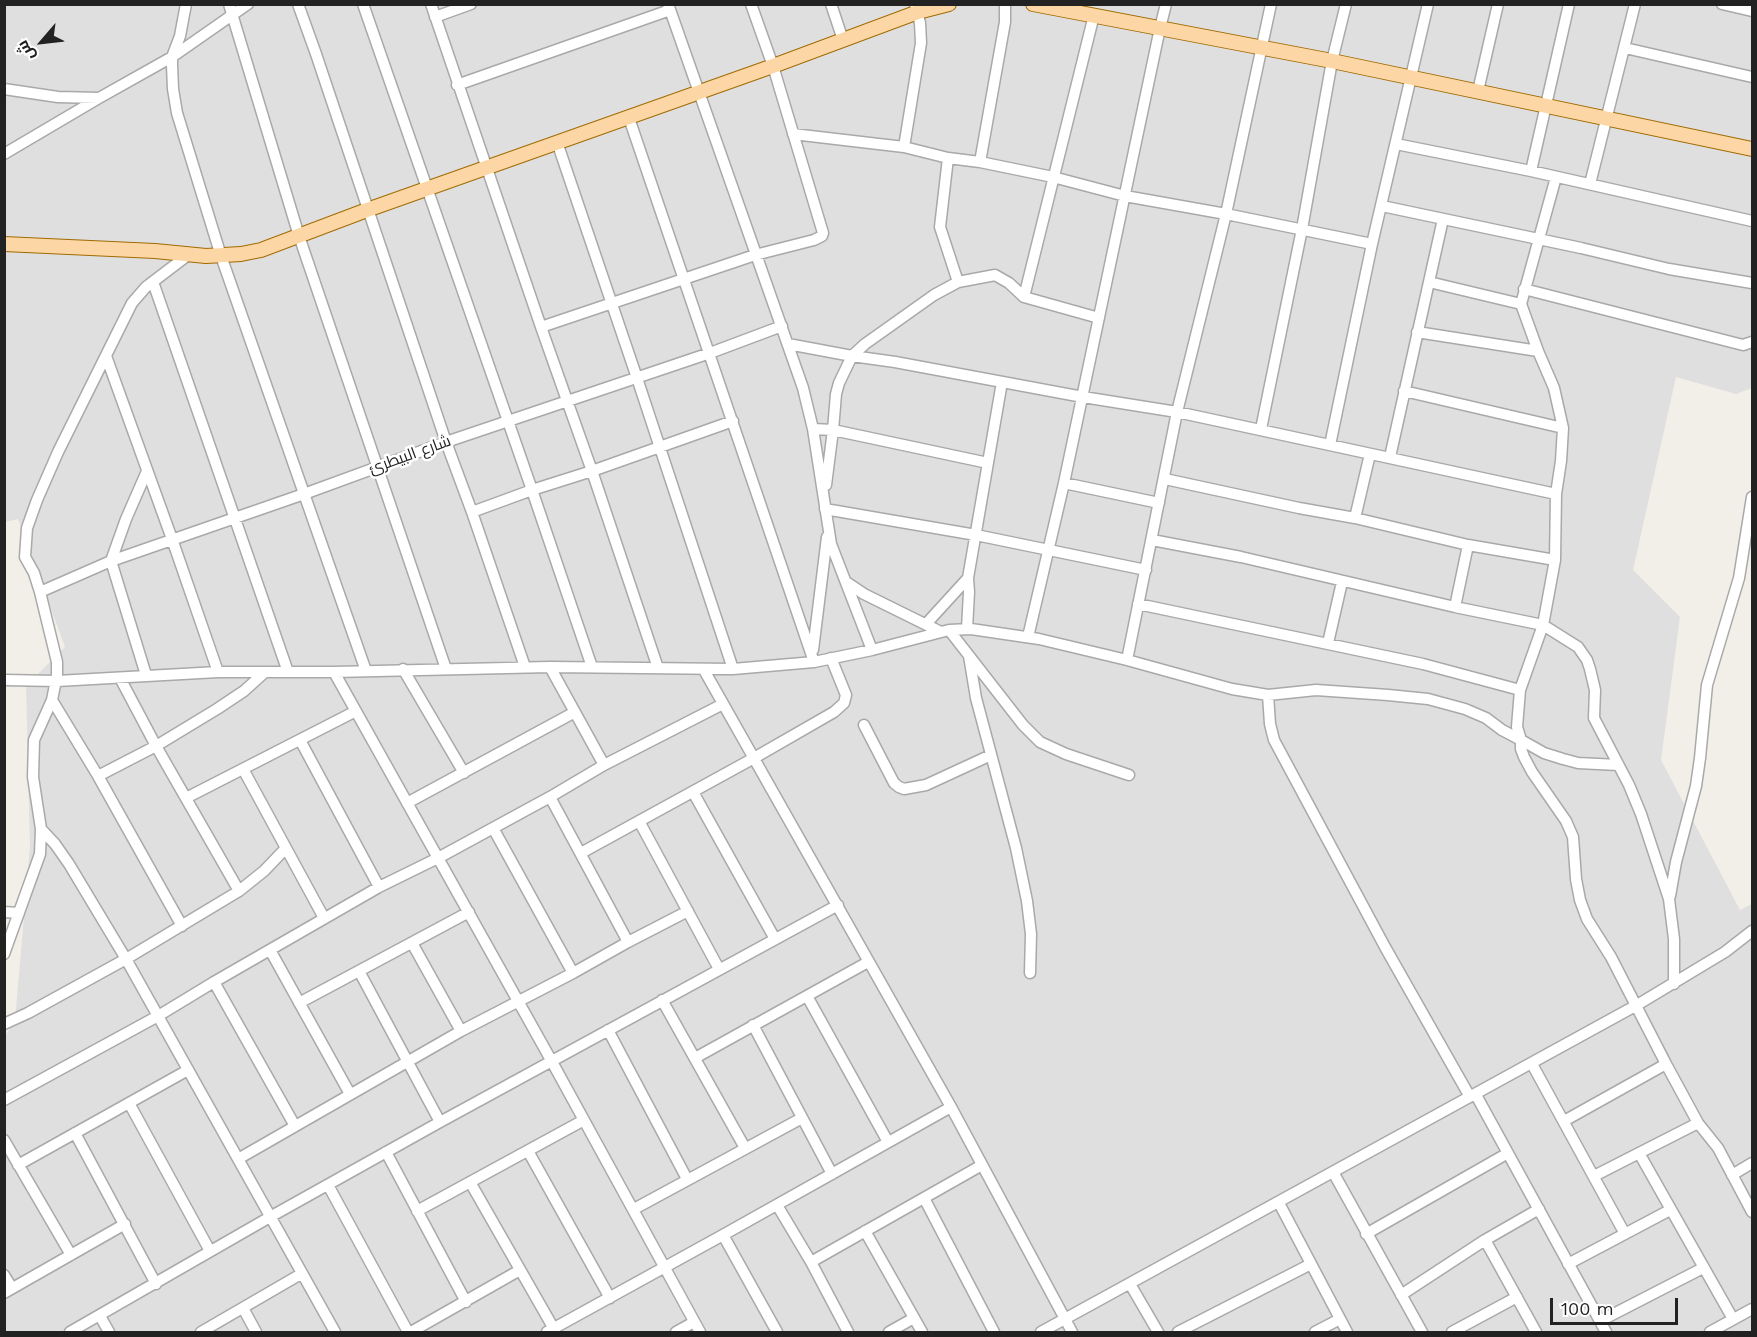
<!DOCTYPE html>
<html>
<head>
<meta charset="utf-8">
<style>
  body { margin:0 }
  #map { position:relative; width:1757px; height:1337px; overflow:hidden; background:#f2efe9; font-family:"Work Sans",Cairo,sans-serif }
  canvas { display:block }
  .frame { position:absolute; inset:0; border:6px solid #222; pointer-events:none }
  .north { position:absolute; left:12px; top:12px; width:60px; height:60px; -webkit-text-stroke:4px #fff; paint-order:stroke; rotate:242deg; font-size:16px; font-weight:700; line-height:24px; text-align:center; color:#222 }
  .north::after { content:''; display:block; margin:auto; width:21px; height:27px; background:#222; clip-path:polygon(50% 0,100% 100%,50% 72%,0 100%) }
  .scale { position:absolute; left:1550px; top:1298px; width:128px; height:27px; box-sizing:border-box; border:3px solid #222; border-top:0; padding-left:8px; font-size:18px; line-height:21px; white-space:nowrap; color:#222; -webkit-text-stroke:4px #fff; paint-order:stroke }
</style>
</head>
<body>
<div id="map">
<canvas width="1757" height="1337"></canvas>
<div class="frame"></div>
<div class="north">ش</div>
<div class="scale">100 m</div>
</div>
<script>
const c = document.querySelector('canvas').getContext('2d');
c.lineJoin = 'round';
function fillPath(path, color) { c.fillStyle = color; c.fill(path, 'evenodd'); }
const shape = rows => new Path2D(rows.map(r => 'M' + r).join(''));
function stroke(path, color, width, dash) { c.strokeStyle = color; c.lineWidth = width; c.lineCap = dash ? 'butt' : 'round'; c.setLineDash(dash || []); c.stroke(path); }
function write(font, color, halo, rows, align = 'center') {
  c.font = font + ' "Work Sans",Cairo,sans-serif'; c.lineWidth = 5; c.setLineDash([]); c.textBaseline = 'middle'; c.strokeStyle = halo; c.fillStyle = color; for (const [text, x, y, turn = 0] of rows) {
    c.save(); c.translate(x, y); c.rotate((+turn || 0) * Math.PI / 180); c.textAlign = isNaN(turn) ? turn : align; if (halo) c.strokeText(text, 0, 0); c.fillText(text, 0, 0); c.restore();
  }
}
const residential = shape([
  [5,5,1752,5,1752,388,1736,394,1676,377,1633,570,1680,617,1661,760,1740,910,1752,904,1752,1332,5,1332,4,1038,15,1020,30,846,26,686,65,647,18,519,5,522]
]);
const minor = shape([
  [186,4,180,36,172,57,172,65,173,89,177,113,221,256,366,671],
  [229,4,299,236,446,669],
  [298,4,316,54,446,442,472,512,525,667],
  [363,4,532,490,592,667],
  [431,4,541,327,592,471,658,668],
  [668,4,803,388,813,429,831,544,872,650],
  [831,4,843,40],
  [1722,4,1752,11],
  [435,17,471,4],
  [1625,48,1752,77],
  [457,85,670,10],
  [4,89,58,97,99,98],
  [1478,91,1498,4],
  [629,118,814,662],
  [793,134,904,147,948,158,980,162,1053,177,1125,196,1226,214,1372,244],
  [557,142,637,378,733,669],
  [1396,144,1531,171,1752,221],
  [904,147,921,43,920,23,915,4],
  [4,154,99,98,172,57,248,4],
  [948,158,940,227,958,282],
  [980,162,1005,22,1005,4],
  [1531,171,1569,4],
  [1590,184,1635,4],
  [1382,206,1581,248,1669,269,1752,283],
  [153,282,288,672],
  [1429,282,1521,304],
  [1524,289,1743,345,1752,342],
  [1024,297,1094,15],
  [541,327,755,255,814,240,822,236,823,233,773,66,751,4],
  [1417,332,1538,351],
  [788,344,852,356,895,362,1083,397,1177,412,1556,494],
  [106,356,172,539,218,672],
  [1404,391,1563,428],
  [813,429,833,430,988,463],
  [1261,429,1302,229,1332,61,1346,4],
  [1330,445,1372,244,1428,4],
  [1390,457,1443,219],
  [1165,479,1299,508,1355,518,1468,545,1555,560],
  [1064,483,1159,503],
  [826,485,833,430,836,394,839,383,852,356,865,344,934,295,958,282,995,275,1009,283,1024,297,1099,318],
  [825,509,976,535,1146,570],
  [472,512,532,490,592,471,733,421],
  [1355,518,1370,454],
  [1152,540,1241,557,1455,607,1543,625,1578,647,1587,660,1590,669,1595,690,1594,718,1629,785,1641,814,1669,899,1674,939,1674,984],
  [846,582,864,594,941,632],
  [40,592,111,561,304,494,446,442,710,353,782,326],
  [1138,604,1423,664,1520,690,1543,625,1555,560,1556,494,1561,461,1563,428,1554,388,1538,351,1521,304,1556,177],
  [1455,607,1468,545],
  [926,624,968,578],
  [967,629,969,592,968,578,1002,382],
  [949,630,1023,725,1040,742,1066,754,1129,775],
  [1028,637,1064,483,1160,28,1166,4],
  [1328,643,1342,582],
  [813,650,827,537],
  [969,656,976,698,1016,848,1027,901,1031,934,1030,973],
  [1127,660,1177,412,1226,214,1271,4],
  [550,667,604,765],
  [403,669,464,773],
  [704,670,951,1107,1072,1332],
  [334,672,551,1060,700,1332],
  [146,675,111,561,126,519,147,471],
  [120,678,156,746,239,891],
  [4,680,57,681,218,672,334,672,550,667,733,669,814,662,872,650,949,630,971,629,1039,639,1127,660,1232,689,1268,695,1316,690,1388,695,1428,699,1465,709,1486,718,1502,730,1521,740,1521,749,1524,757,1532,772,1566,821,1573,837,1576,879,1580,900,1587,919,1611,957,1666,1064,1698,1123,1718,1148,1752,1212],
  [1520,690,1517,727,1521,740,1544,753,1563,759,1578,763,1618,765],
  [1268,695,1270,724,1274,740,1385,947,1470,1097],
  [52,700,98,776,182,926],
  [864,725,894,783,899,787,904,789,926,785,991,755],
  [300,740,379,887],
  [243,769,324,918],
  [98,776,156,746,217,709,244,691,265,672],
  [693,792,775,939],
  [550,797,628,942],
  [186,798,356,711],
  [407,803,575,712],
  [639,821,719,969],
  [493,828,573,973],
  [41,829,55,844,69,864,126,959,335,1332],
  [581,853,754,758,834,712,844,703,846,695,831,658],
  [1670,896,1676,862,1696,786,1700,758,1707,685,1739,578,1752,497],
  [4,912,19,913],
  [412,943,461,1031],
  [270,950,350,1094],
  [4,954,40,854,41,829,33,777,34,740,52,700,57,675,57,662,40,592,34,573,25,557,27,528,37,500,58,452,132,303,146,287,188,255],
  [359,971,440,1122],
  [214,982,295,1126],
  [807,996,888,1142],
  [662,1000,745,1148],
  [299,1003,469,912],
  [4,1024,28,1013,126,959,239,891,264,871,286,848],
  [753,1025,832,1174],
  [608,1030,687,1179],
  [695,1058,868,962],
  [1532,1064,1625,1234],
  [1476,1095,1606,1332],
  [4,1100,158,1016,214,982,379,887,438,858,550,797,604,765,723,704],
  [129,1103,210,1251],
  [1564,1121,1666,1064],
  [75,1133,156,1284],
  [4,1140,71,1255],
  [528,1151,610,1298],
  [386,1152,466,1302],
  [1639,1153,1733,1319],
  [238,1159,461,1031,573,973,628,942,688,911],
  [18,1165,188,1070],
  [1333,1172,1422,1332],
  [1732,1175,1752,1163],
  [1594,1176,1698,1123],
  [470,1182,554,1329],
  [328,1185,408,1332],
  [924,1198,994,1332],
  [1279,1203,1347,1332],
  [777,1205,811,1262,848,1332],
  [634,1209,802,1118],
  [417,1211,584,1120],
  [865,1231,922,1332],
  [1366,1234,1508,1153],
  [723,1235,777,1332],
  [1485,1240,1536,1332],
  [811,1262,982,1165],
  [1568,1264,1670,1210],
  [4,1275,12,1288],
  [1130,1284,1158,1332],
  [4,1293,125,1224],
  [1401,1295,1485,1240,1539,1209],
  [243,1308,256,1332],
  [100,1316,109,1332],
  [1600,1321,1703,1268],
  [70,1332,270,1217,440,1122,838,905],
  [201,1332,301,1274],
  [411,1332,520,1270],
  [547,1332,723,1235,951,1107],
  [676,1332,694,1322],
  [889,1332,914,1318],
  [1041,1332,1637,1005,1725,952,1752,931],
  [1178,1332,1311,1264],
  [1315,1332,1340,1319],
  [1452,1332,1517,1297],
  [1710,1332,1752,1309]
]);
const major = shape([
  [1033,4,1332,61,1752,149],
  [4,244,155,251,206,256,241,254,261,250,367,210,773,66,918,12,949,4]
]);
const streetNames = [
  ["شارع البيطرئ",410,455,-20]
];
fillPath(residential, '#e0dfdf');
stroke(minor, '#a9a9a9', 13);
stroke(major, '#a06b00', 16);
stroke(minor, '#fff', 10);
stroke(major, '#fcd6a4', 14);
write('16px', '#222', '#fff', streetNames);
</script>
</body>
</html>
